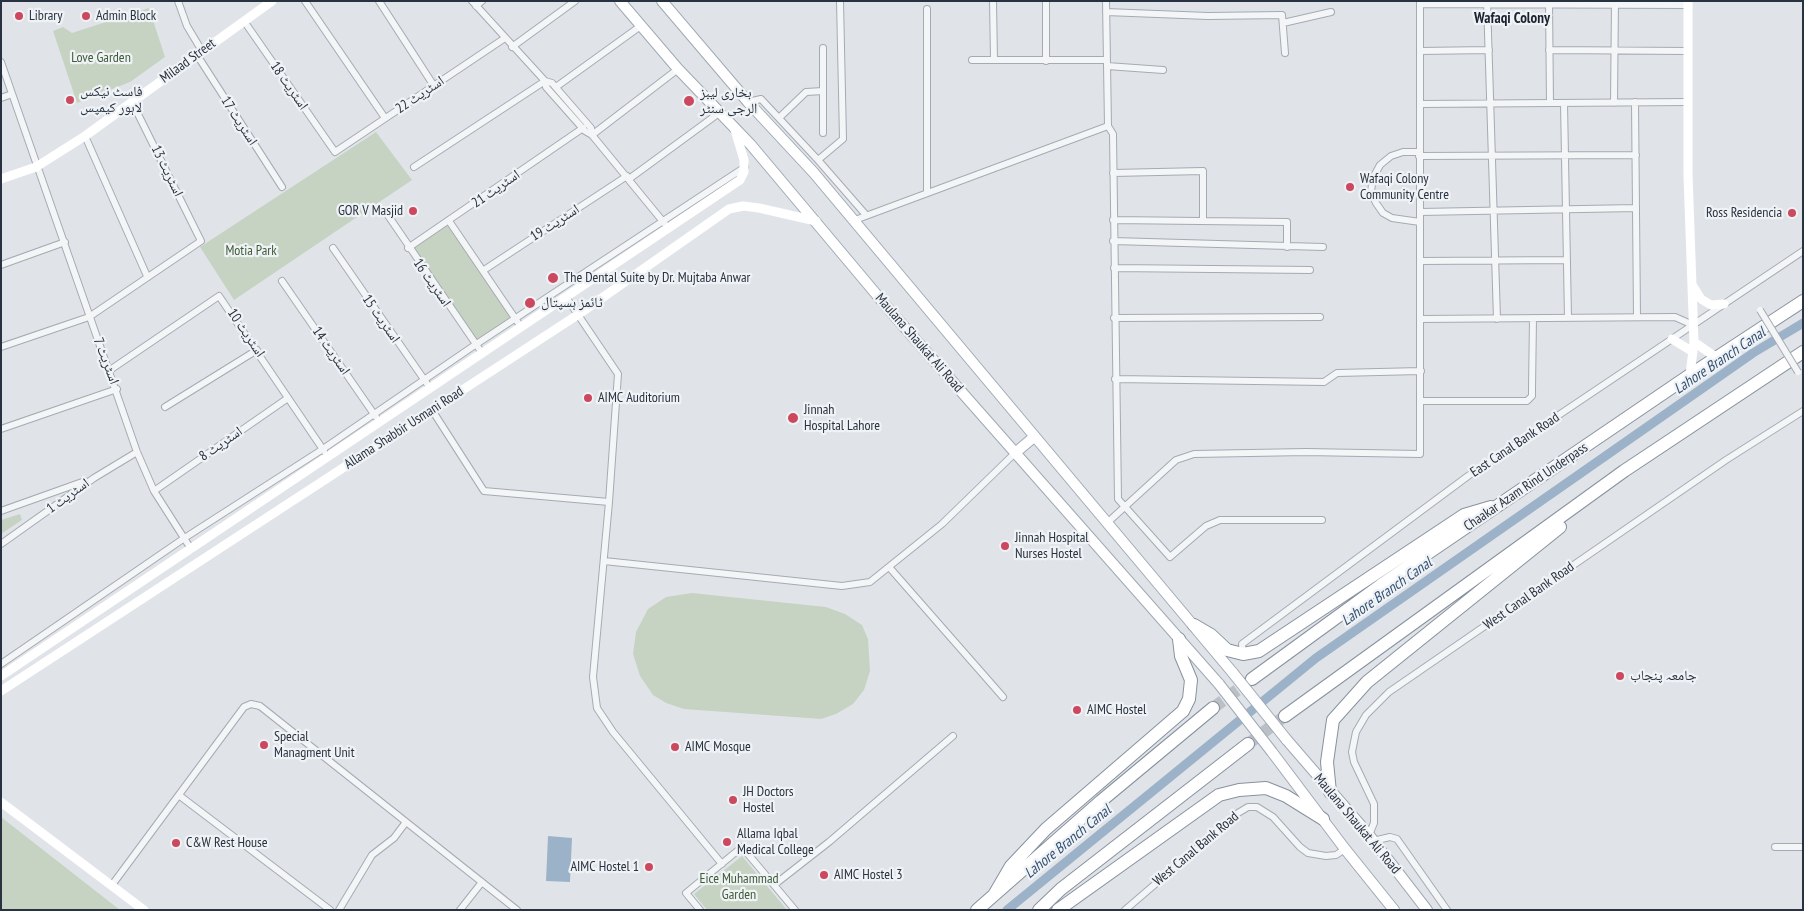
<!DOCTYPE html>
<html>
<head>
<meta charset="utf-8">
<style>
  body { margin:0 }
  #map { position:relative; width:1804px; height:911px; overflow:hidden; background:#e0e4e9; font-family:"PT Sans Narrow",sans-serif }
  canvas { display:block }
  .frame { position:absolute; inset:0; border:2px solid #293240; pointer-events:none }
</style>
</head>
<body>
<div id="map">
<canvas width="1804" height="911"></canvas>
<div class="frame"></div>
</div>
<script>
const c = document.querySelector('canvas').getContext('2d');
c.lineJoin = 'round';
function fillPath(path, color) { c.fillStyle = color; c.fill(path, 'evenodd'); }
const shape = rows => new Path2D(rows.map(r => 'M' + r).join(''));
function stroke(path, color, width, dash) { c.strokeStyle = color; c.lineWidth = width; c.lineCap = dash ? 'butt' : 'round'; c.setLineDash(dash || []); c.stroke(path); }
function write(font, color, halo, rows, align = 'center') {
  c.font = font + ' "PT Sans Narrow","Noto Naskh Arabic",sans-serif'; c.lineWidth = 4.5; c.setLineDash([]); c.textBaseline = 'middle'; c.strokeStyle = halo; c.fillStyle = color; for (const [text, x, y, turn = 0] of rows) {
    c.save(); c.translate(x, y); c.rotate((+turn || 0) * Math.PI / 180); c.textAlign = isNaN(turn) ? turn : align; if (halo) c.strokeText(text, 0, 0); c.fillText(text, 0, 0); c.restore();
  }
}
const green = shape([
  [149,8,165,57,130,82,77,103,53,31,63,27,72,33],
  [376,132,412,180,234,300,200,247],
  [448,225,511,317,475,341,412,249],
  [20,514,22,520,1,534,1,520],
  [692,593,826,607,845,614,862,625,868,639,870,671,864,690,853,704,836,714,821,719,684,709,666,703,653,695,640,676,633,654,636,632,648,609,666,597],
  [1,817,120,910,1,910],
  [742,856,787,910,707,910,694,894]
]);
const water = shape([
  [548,836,572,838,570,882,546,881]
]);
const canal = shape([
  [1007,910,1316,658,1753,353,1803,323]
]);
const highwayTunnel = shape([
  [1213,708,1252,679],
  [1248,744,1285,716]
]);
const street = shape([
  [178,1,187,26,202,51],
  [305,1,385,118],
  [379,1,434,86],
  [472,1,545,81,546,87,585,131,592,135,665,224],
  [993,1,994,60],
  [1106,1,1108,126,1113,134,1118,499,1170,557,1206,526,1220,520,1322,520],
  [1487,1,1497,319],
  [1549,2,1550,103],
  [1420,4,1688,5],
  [476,6,482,1],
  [927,9,927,192],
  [1106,12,1208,16,1282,15,1285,53],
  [244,21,335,152,505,38],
  [1283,23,1331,12],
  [512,47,575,1],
  [823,48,823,133],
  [1549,50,1688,51],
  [1420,51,1489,50],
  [197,55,282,187],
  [972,60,1107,60],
  [1046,61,1046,1],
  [1,62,137,452,154,491,191,549],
  [1107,66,1163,70],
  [556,87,642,25],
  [1,98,12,94],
  [748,102,761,99,818,160,866,215],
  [1635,102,1637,317],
  [1564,103,1568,318],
  [1614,103,1615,1],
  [1420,104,1688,102],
  [780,117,806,92,823,91],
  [85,136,147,276],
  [1420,152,1403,152,1391,156,1380,165,1373,178,1371,191,1376,203,1383,213,1392,218,1420,222],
  [1419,156,1636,155],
  [818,160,843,139,840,1],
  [414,167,545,81,552,83,591,128,592,135,678,69],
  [1113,173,1203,171,1203,221],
  [629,179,719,113],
  [385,211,482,353],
  [1420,212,1636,208],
  [855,220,1108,126],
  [1113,220,1287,222,1287,247],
  [449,221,521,327],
  [1113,241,1323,247],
  [333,248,430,388],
  [408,248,583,128],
  [1420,261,1567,260],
  [1,265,65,242],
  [1114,268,1310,270],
  [484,270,627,176],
  [282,281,376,417],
  [566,297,618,374,609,502,593,677,597,708,613,732,722,864],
  [1114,318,1320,317],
  [1420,319,1675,317,1693,325],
  [1,347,89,317,201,241,132,102],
  [110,370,219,296,324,451],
  [1115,379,1324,382,1337,373,1421,371],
  [1421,401,1527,401,1532,396,1532,389,1533,318],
  [165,407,257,350],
  [432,410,484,491,609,502],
  [1,429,117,389],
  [154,491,288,398],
  [1,511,85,481],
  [1107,523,1176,460,1194,454,1306,452,1420,454,1420,1],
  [1,544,94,478,137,452],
  [604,561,842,586,870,582,942,524,1015,453],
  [889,567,1003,697],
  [1243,654,1242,644,1468,476,1803,251],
  [1,664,183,539,323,449,475,345,745,167],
  [180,796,330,910],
  [1369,835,1374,823,1374,804,1354,762,1352,752,1356,732,1366,715,1389,692,1726,460,1803,411],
  [1373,841,1390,837,1397,839,1447,910],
  [1775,847,1803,847],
  [112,885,244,707,251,704,260,706,517,910],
  [774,885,829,842,953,736],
  [339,910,372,855,394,838,406,822],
  [460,910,482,882],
  [700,910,686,893,742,847,795,910],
  [1125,910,1238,813,1248,807,1257,807,1273,817,1300,847,1308,853,1326,856,1336,855,1345,849]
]);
const secondary = shape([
  [1688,1,1688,175,1694,342,1717,358],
  [1,179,36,167,85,136,272,1],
  [1693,286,1701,299,1711,305,1724,304],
  [1672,339,1693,352],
  [1690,375,1694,342],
  [1,676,740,180,744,172,744,160,735,130],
  [1,691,579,314,729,209,743,206,759,208,816,221],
  [1,802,144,910]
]);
const primary = shape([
  [620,1,678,69,751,145,892,313,1219,684],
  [662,1,748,102,814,173,1233,673],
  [1015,453,1034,437],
  [1286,739,1369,835,1427,910],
  [1272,752,1345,849,1394,910]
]);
const highway = shape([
  [1194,625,1211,635,1227,650,1243,654,1259,651,1464,515,1491,507],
  [1252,679,1381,585,1690,375,1803,301],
  [1285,716,1624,471,1803,352],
  [1330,792,1327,762,1333,720,1367,682,1560,527],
  [994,895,1011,866,1046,829,1183,711,1189,699,1191,680,1181,656,1179,639],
  [977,910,1101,801,1213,708],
  [1039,910,1061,889,1248,744],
  [1058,910,1219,795,1239,790,1266,788,1286,796,1323,819]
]);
const streetBridge = shape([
  [1760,310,1798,372]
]);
const primaryBridge = shape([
  [1233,673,1286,739],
  [1219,684,1272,752]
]);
const markers = [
  [19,16,5,"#cb485e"],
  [86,16,5,"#cb485e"],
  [70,100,5,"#cb485e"],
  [689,101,6,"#cb485e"],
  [1350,187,5,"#cb485e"],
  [413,211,5,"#cb485e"],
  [1792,213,5,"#cb485e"],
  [553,278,6,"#cb485e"],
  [530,303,6,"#cb485e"],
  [588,398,5,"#cb485e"],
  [793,418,6,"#cb485e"],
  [1005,546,5,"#cb485e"],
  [1620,676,5,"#cb485e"],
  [1077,710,5,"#cb485e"],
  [264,745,5,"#cb485e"],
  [675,747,5,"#cb485e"],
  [733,800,5,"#cb485e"],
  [727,842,5,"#cb485e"],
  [176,843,5,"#cb485e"],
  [649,867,5,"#cb485e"],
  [824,875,5,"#cb485e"]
];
const poiNames = [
  ["Library",29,16],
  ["Admin Block",96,16],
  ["فاسٹ نیکس",80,92],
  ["لاہور کیمپس",80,108],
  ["بخاری لیبز",700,93],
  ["الرجی سنٹر",700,109],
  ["Wafaqi Colony",1360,179],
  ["Community Centre",1360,195],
  ["GOR V Masjid",403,211,"right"],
  ["Ross Residencia",1782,213,"right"],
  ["The Dental Suite by Dr. Mujtaba Anwar",564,278],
  ["ٹائمز ہسپتال",541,303],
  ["AIMC Auditorium",598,398],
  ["Jinnah",804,410],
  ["Hospital Lahore",804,426],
  ["Jinnah Hospital",1015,538],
  ["Nurses Hostel",1015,554],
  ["جامعہ پنجاب",1630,676],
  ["AIMC Hostel",1087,710],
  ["Special",274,737],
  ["Managment Unit",274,753],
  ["AIMC Mosque",685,747],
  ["JH Doctors",743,792],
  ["Hostel",743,808],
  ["Allama Iqbal",737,834],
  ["Medical College",737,850],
  ["C&W Rest House",186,843],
  ["AIMC Hostel 1",639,867,"right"],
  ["AIMC Hostel 3",834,875]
];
const parkNames = [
  ["Love Garden",101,58],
  ["Motia Park",251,251],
  ["Eice Muhammad",739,879],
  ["Garden",739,895]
];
const streetNames = [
  ["Milaad Street",188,61,-36],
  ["اسٹریٹ 18",289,86,55],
  ["اسٹریٹ 22",420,95,-34],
  ["اسٹریٹ 17",239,121,57],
  ["اسٹریٹ 13",167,171,64],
  ["اسٹریٹ 21",496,189,-35],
  ["اسٹریٹ 19",555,223,-33],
  ["اسٹریٹ 16",432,283,55],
  ["اسٹریٹ 15",381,319,55],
  ["اسٹریٹ 10",246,333,56],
  ["Maulana Shaukat Ali Road",919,343,49],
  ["اسٹریٹ 14",331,351,55],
  ["اسٹریٹ 7",106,361,69],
  ["Allama Shabbir Usmani Road",404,428,-33],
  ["اسٹریٹ 8",221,444,-35],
  ["East Canal Bank Road",1515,445,-34],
  ["Chaakar Azam Rind Underpass",1526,487,-34],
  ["اسٹریٹ 1",68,496,-36],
  ["West Canal Bank Road",1529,596,-35],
  ["Maulana Shaukat Ali Road",1357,824,50],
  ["West Canal Bank Road",1196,849,-40]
];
const neighbourhoodNames = [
  ["Wafaqi Colony",1512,19]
];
const waterNames = [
  ["Lahore Branch Canal",1720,361,-34],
  ["Lahore Branch Canal",1387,592,-35],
  ["Lahore Branch Canal",1068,842,-39]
];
fillPath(green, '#c6d3c2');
fillPath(water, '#9cb2c8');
stroke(canal, '#9cb2c8', 9);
stroke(highwayTunnel, '#bbc0c7', 12, [12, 6]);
stroke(street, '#a5abb3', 8);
stroke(primary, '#a0a9b4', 12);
stroke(highway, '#88929f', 14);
stroke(street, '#f3f5f7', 6);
stroke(secondary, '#fff', 9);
stroke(primary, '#fff', 10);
stroke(highway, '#fff', 12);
stroke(streetBridge, '#a5abb3', 8, []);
stroke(primaryBridge, '#a0a9b4', 12, []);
stroke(streetBridge, '#f3f5f7', 6);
stroke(primaryBridge, '#fff', 10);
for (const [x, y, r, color] of markers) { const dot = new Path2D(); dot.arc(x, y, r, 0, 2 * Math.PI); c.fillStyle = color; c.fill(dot); stroke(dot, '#f0f3f6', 2); }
write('14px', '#293240', '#f0f3f6', poiNames, 'left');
write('14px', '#3e5c37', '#f0f3f6', parkNames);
write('14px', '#293240', '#f0f3f6', streetNames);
write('bold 15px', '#1b2331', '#f0f3f6', neighbourhoodNames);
write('italic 15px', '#345173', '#f0f3f6', waterNames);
</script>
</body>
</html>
